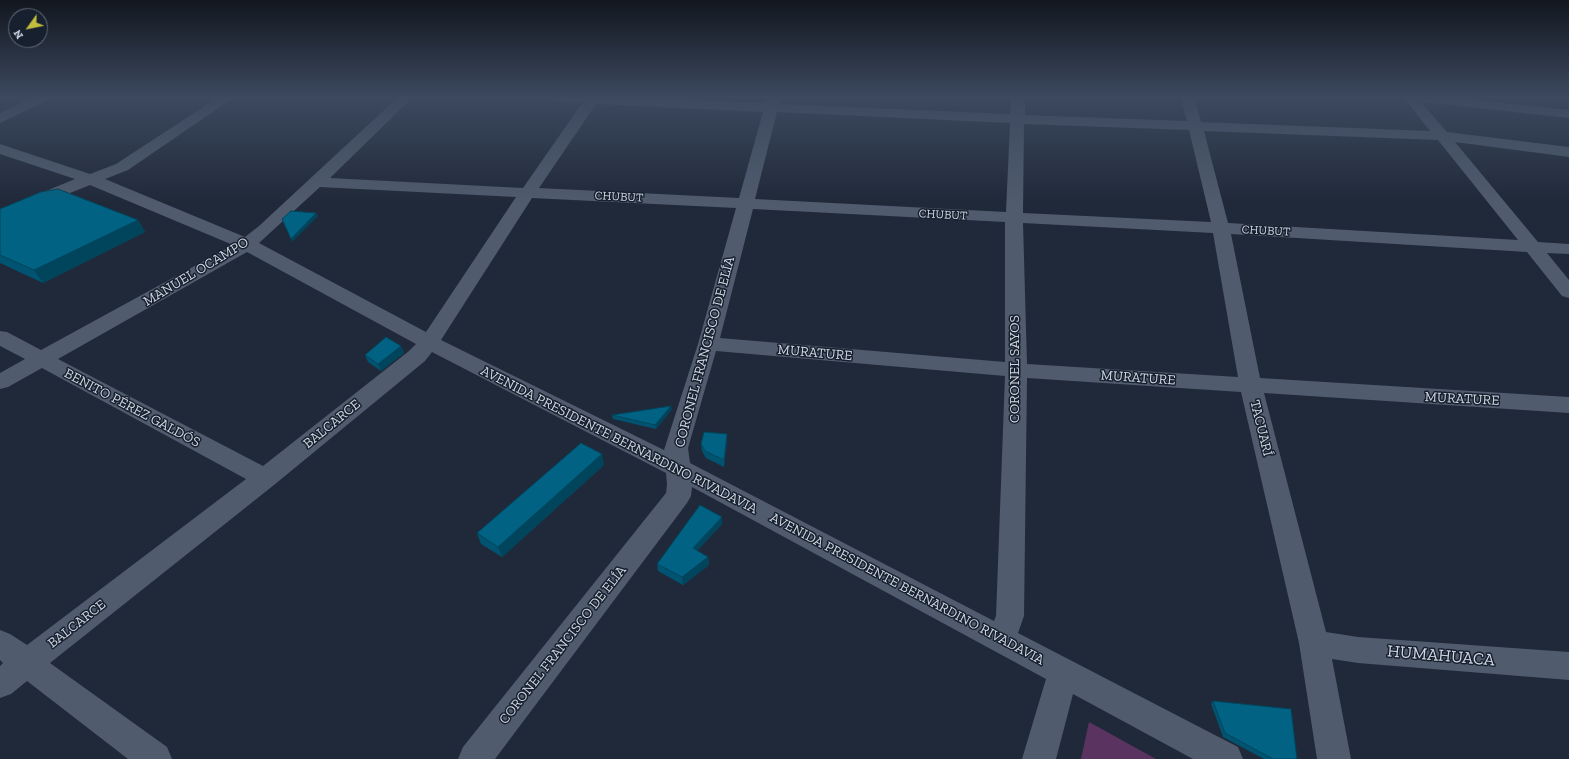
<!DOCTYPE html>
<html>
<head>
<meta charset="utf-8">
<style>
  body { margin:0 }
  #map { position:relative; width:1569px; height:759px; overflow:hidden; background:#202939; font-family:"Zilla Slab",serif }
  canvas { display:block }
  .north { position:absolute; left:8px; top:8px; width:40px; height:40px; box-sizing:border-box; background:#16202f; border:1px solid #616a77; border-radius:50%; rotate:237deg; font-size:11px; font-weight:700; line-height:16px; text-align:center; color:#d2d8e3 }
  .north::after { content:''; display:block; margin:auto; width:14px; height:18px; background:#c3bd3e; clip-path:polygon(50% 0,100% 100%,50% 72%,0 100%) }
</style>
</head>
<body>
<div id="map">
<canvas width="1569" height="759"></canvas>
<div class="north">N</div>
</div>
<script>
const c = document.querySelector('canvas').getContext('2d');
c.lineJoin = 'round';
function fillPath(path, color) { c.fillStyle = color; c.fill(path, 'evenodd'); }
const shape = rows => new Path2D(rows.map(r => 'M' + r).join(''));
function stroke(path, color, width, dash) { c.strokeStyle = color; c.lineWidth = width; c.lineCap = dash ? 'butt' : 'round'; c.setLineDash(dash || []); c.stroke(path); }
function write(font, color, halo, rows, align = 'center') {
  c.font = font + ' "Zilla Slab",serif'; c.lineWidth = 3; c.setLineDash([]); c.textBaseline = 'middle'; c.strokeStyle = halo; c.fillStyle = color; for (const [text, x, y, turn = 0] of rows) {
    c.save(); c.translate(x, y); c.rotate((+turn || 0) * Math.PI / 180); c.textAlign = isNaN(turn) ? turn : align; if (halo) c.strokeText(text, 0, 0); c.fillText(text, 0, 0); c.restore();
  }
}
const green = shape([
  [1089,722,1156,759,1081,759]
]);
const minor = shape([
  [31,98,48,98,46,101,0,123,0,113,31,98],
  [217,98,233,98,128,170,105,179,245,237,259,226,397,98,412,98,330,178,523,188,582,103,560,102,555,101,553,98,649,98,766,103,767,98,781,98,779,104,1010,114,1011,98,1025,98,1025,115,1187,121,1181,98,1195,98,1201,122,1430,131,1404,98,1460,98,1569,110,1569,118,1421,102,1447,132,1569,147,1569,157,1455,142,1538,242,1569,244,1569,254,1547,253,1569,280,1569,298,1562,296,1527,252,1231,234,1260,378,1569,397,1569,413,1264,393,1326,632,1358,637,1569,652,1569,680,1358,663,1332,659,1351,759,1317,759,1299,643,1241,392,1027,378,1024,616,1018,633,1238,747,1243,759,1193,759,1073,694,1056,759,1022,759,1046,679,692,487,691,496,687,503,495,759,458,759,463,747,666,493,667,485,666,473,432,352,425,361,274,485,50,663,167,747,172,759,128,759,27,681,11,694,0,698,0,666,3,663,0,660,0,630,10,634,27,645,246,479,42,368,8,387,0,389,0,373,25,359,0,346,0,331,7,332,41,350,233,245,90,185,0,221,0,210,75,179,0,154,0,144,90,174,116,164,217,98],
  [596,104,763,112,739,198,539,188,596,104],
  [777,112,1010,123,1006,212,755,199,777,112],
  [1024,124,1189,130,1211,222,1023,213,1024,124],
  [1204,131,1438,140,1518,240,1228,223,1204,131],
  [320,187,516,197,426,332,259,243,320,187],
  [532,198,736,208,698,344,664,450,441,340,532,198],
  [753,209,1005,222,1005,362,720,338,753,209],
  [1023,223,1213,233,1238,377,1027,364,1023,223],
  [247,252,416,344,409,351,263,466,58,359,247,252],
  [716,351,1005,376,996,616,994,621,690,463,688,448,716,351]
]);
const wall = shape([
  [0,209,138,220,145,232,43,283,0,263],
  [401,346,404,353,381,371,368,362,365,355],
  [672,409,656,429,613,419,612,415],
  [727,441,724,467,706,458,702,451,701,444],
  [604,465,502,557,481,544,477,533],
  [722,517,722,524,697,551,708,557,709,565,683,585,658,571,657,564],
  [1213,701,1297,759,1264,759,1223,737,1211,704]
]);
const shadedWall = shape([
  [316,213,318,216,292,242,291,239],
  [138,220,145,232,43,283,34,270],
  [401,346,404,353,381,371,378,364],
  [671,406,672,409,656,429,655,425],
  [727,434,727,441,724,467,724,460],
  [602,454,604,465,502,557,498,547],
  [722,517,722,524,693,555,693,548],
  [708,557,709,565,683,585,682,577]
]);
const building = shape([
  [58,189,138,220,34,270,0,255,0,209,41,192,58,189],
  [291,211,316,213,291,239,282,219,291,211],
  [386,337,401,346,378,364,365,355,386,337],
  [671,406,655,425,612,415,671,406],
  [704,432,727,434,724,460,705,451,701,444,704,432],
  [581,443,602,454,498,547,477,533,581,443],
  [700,505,722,517,693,548,708,557,682,577,657,564,700,505],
  [1213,701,1291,709,1297,759,1273,759,1225,733,1213,701]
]);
const farStreetnames = [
  ["CHUBUT",619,197,3],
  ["CHUBUT",943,215,3],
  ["CHUBUT",1266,231,3]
];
const streetNames = [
  ["MANUEL OCAMPO",196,272,-31],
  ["CORONEL FRANCISCO DE ELÍA",705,352,-75],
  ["MURATURE",815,353,5],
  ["CORONEL SAYOS",1015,369,-90],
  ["MURATURE",1138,378,4],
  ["MURATURE",1462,399,3],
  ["BENITO PÉREZ GALDÓS",132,408,28],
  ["BALCARCE",332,424,-39],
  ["TACUARÍ",1261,428,76],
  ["AVENIDA PRESIDENTE BERNARDINO RIVADAVIA",619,440,27],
  ["AVENIDA PRESIDENTE BERNARDINO RIVADAVIA",907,589,28],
  ["BALCARCE",77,624,-38],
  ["CORONEL FRANCISCO DE ELÍA",563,645,-52]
];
const nearStreetnames = [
  ["HUMAHUACA",1441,656,5]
];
fillPath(green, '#5a3361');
fillPath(minor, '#505b6d');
fillPath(wall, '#015471');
fillPath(shadedWall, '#01455c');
fillPath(building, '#016283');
stroke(building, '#01455c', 1);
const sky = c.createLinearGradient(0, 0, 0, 204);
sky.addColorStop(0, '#12171f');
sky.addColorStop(0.48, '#3c495f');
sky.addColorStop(1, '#3c495f00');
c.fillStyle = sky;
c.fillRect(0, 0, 1569, 204);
write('12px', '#d2d8e3', '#16202f', farStreetnames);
write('14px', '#d2d8e3', '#16202f', streetNames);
write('17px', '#d2d8e3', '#16202f', nearStreetnames);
</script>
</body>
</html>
